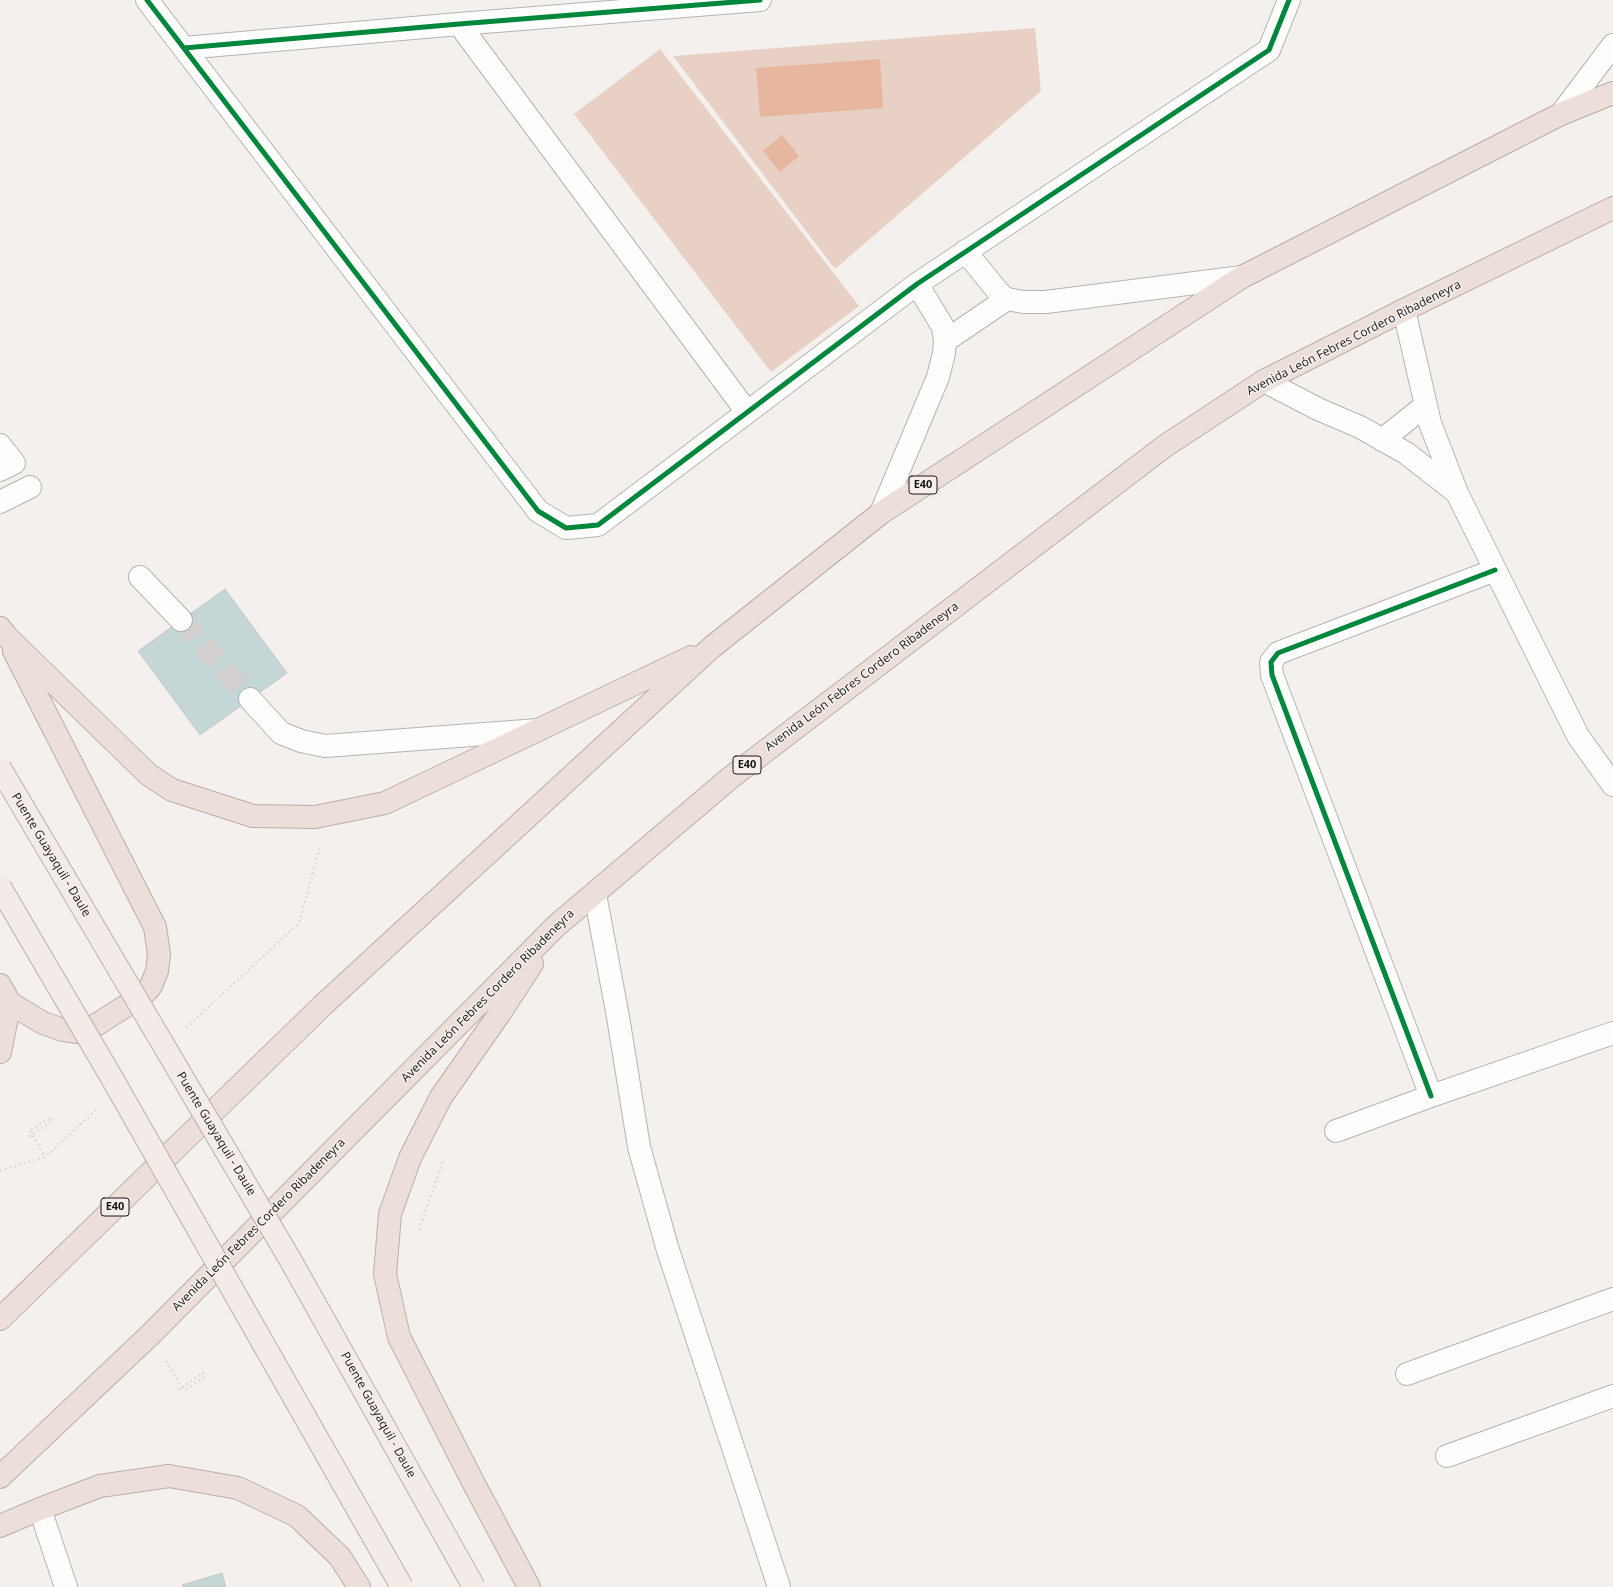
<!DOCTYPE html>
<html>
<head>
<meta charset="utf-8">
<style>
  body { margin:0 }
  canvas { display:block; background:#f3f0ee }
</style>
</head>
<body>
<canvas width="1613" height="1587"></canvas>
<script>
const c = document.querySelector('canvas').getContext('2d');
c.lineJoin = 'round';
function fillPath(path, color) { c.fillStyle = color; c.fill(path, 'evenodd'); }
const shape = rows => new Path2D(rows.map(r => 'M' + r).join(''));
function stroke(path, color, width, dash) { c.strokeStyle = color; c.lineWidth = width; c.lineCap = dash ? 'butt' : 'round'; c.setLineDash(dash || []); c.stroke(path); }
function write(font, color, halo, rows, align = 'center') {
  c.font = font + ' "Open Sans",sans-serif'; c.lineWidth = 3; c.setLineDash([]); c.textBaseline = 'middle'; c.strokeStyle = halo; c.fillStyle = color; for (const [text, x, y, turn = 0] of rows) {
    c.save(); c.translate(x, y); c.rotate((+turn || 0) * Math.PI / 180); c.textAlign = isNaN(turn) ? turn : align; if (halo) c.strokeText(text, 0, 0); c.fillText(text, 0, 0); c.restore();
  }
}
const green = shape([
  [1035,28,1041,91,835,269,673,56],
  [660,49,859,306,771,372,574,114]
]);
const water = shape([
  [880,59,883,108,760,117,756,68],
  [782,135,799,156,780,172,763,151]
]);
const building = shape([
  [225,589,287,673,200,735,138,651,225,589],
  [222,1573,226,1587,183,1587,182,1585,222,1573]
]);
const minorTunnel = shape([
  [181,620,250,699]
]);
const path = shape([
  [186,1028,299,923,320,847],
  [30,1131,45,1157],
  [0,1171,45,1157,97,1109],
  [419,1230,443,1161],
  [166,1361,184,1391]
]);
const minor = shape([
  [147,0,538,511,566,528,598,525,917,284,1269,50,1289,0],
  [459,24,747,412],
  [184,48,459,24,760,0],
  [1561,114,1613,45],
  [965,251,1000,294,1007,299,1023,302,1046,302,1242,277],
  [1404,310,1430,423,1457,493,1578,736,1613,785],
  [945,341,1007,299],
  [1264,381,1318,409,1360,427,1406,453,1456,492],
  [1382,440,1426,405],
  [0,445,14,463,0,470],
  [0,502,30,487],
  [881,513,938,377,944,353,945,341,943,327,917,284],
  [140,577,181,620],
  [250,699,281,733,301,741,325,746,538,730],
  [595,894,618,1017,639,1147,667,1247,779,1587],
  [1431,1096,1272,675,1271,662,1278,653,1495,570],
  [1336,1131,1431,1096,1613,1033],
  [1407,1374,1613,1299],
  [1447,1456,1613,1396],
  [40,1509,66,1587]
]);
const highway = shape([
  [0,628,6,636,149,775,172,790,253,816,315,817,385,803,691,657],
  [0,985,10,1003,43,1023,63,1030,76,1032,96,1025,143,995,151,986,157,971,159,954,155,927,14,651],
  [0,1052,10,1003],
  [0,1319,323,1005,712,647,881,513,1242,277,1561,114,1613,93],
  [0,1477,150,1335,556,926,730,778,1165,446,1264,381,1404,310,1613,208],
  [0,1526,40,1509,100,1486,169,1476,238,1488,297,1516,340,1557,359,1587],
  [529,1587,473,1482,399,1337,385,1274,390,1214,410,1158,441,1097,500,1013,532,964]
]);
const pathBridge = shape([
  [29,1137,53,1120,51,1117,30,1131],
  [178,1390,203,1373,205,1376,184,1391]
]);
const majorBridge = shape([
  [0,768,291,1261,474,1587],
  [0,887,109,1073,402,1587]
]);
const cycleway = shape([
  [147,0,538,511,566,528,598,525,917,284,1269,50,1289,0],
  [184,48,459,24,760,0],
  [1431,1096,1272,675,1271,662,1278,653,1495,570]
]);
const shields = [
  [923,485,28],
  [747,765,28],
  [115,1207,28]
];
const shieldNames = [
  ["E40",923,485],
  ["E40",747,765],
  ["E40",115,1207]
];
const streetNames = [
  ["Avenida León Febres Cordero Ribadeneyra",1354,338,-27],
  ["Avenida León Febres Cordero Ribadeneyra",862,677,-37],
  ["Puente Guayaquil - Daule",51,855,59],
  ["Avenida León Febres Cordero Ribadeneyra",488,996,-45],
  ["Puente Guayaquil - Daule",216,1134,59],
  ["Avenida León Febres Cordero Ribadeneyra",259,1225,-45],
  ["Puente Guayaquil - Daule",378,1415,61]
];
fillPath(green, '#e8d0c4');
fillPath(water, '#e6b69f');
fillPath(building, '#c4d6d6');
stroke(building, '#c8c8c7', 1);
stroke(minorTunnel, '#d2cfce', 22, [22, 11]);
stroke(minor, '#b6b4b2', 24);
stroke(highway, '#bbada5', 24);
stroke(path, '#dcdcdb', 2.5, [2, 3]);
stroke(minor, '#fdfdfc', 22);
stroke(highway, '#ecdfd9', 22);
stroke(majorBridge, '#bbada5', 24, []);
stroke(pathBridge, '#dcdcdb', 2.5, [2, 3]);
stroke(majorBridge, '#f3ebe7', 22);
stroke(cycleway, '#00873e', 5);
for (const [x, y, w] of shields) { const box = new Path2D(); box.roundRect(x - w / 2, y - 9, w, 18, 3); c.fillStyle = '#f4efed'; c.fill(box); stroke(box, '#191716', 1); }
write('bold 11px', '#191716', null, shieldNames);
write('12px', '#191716', '#f4efed', streetNames);
</script>
</body>
</html>
